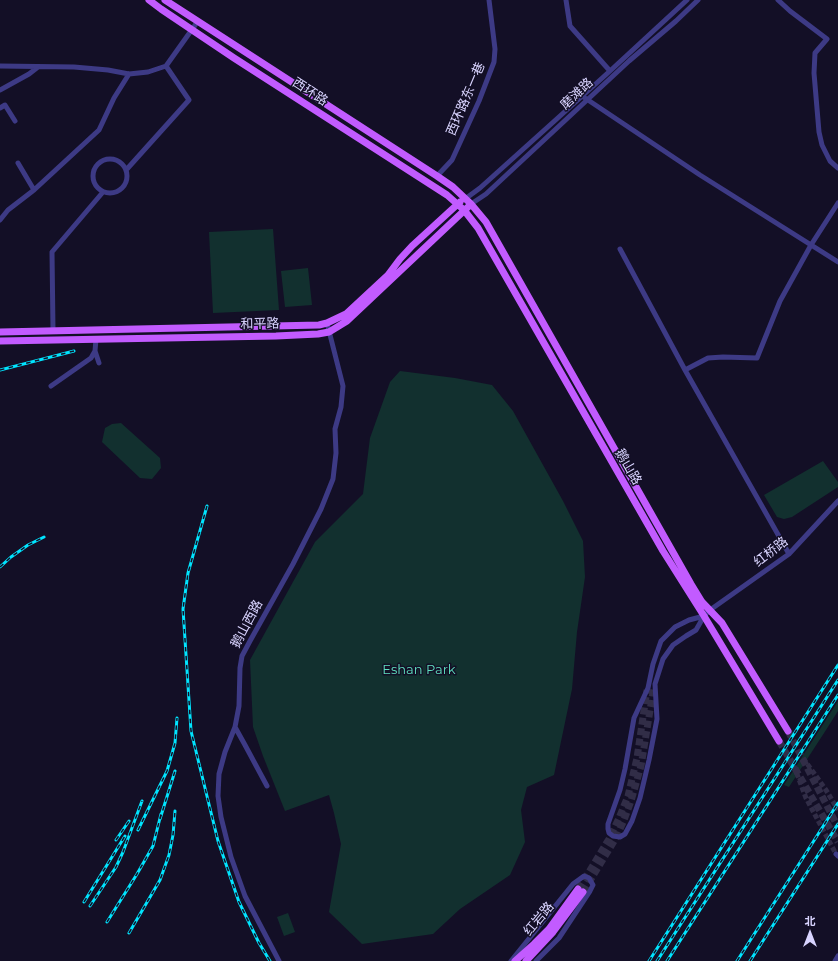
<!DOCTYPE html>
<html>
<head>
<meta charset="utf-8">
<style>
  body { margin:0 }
  #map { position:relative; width:838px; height:961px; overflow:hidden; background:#130f26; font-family:Montserrat,"Noto Sans SC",sans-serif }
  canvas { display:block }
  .north { position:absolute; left:790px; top:913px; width:40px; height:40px; -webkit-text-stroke:3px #130f26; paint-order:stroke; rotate:0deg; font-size:11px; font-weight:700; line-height:16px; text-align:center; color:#d9d4ff }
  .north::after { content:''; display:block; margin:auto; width:14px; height:18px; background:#d9d4ff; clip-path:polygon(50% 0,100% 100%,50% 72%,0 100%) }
</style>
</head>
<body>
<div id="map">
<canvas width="838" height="961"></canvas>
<div class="north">北</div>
</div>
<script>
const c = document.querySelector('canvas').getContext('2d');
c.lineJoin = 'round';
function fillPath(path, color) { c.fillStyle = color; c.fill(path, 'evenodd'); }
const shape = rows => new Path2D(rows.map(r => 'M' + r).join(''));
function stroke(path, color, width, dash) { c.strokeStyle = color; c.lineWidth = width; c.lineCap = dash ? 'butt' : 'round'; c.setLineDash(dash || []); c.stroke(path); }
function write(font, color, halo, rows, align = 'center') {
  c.font = font + ' Montserrat,"Noto Sans SC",sans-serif'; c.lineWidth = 3; c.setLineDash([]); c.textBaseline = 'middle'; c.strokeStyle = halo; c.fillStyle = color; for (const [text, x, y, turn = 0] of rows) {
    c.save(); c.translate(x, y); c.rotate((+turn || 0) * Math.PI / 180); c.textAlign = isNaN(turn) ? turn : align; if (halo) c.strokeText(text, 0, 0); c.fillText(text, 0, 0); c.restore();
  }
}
const green = shape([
  [273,229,279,310,213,313,209,232],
  [308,268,312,305,285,307,281,271],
  [400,371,455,378,492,385,513,411,563,501,583,541,585,577,577,632,572,689,554,775,527,787,521,810,525,842,510,875,460,909,433,934,362,944,329,912,341,844,334,813,329,795,285,811,263,756,253,727,250,660,315,542,363,494,370,438,390,382],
  [121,423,160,458,161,468,152,479,140,478,102,442,105,428,112,424],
  [823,461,838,482,838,487,792,517,784,519,777,517,764,495],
  [838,701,838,711,826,730,789,787,784,785],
  [288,913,295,932,284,936,277,917]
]);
const minorTunnel = shape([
  [803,758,826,790,838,810],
  [794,766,806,798,836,854]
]);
const majorTunnel = shape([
  [788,731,838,827],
  [779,741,838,842],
  [578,889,586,877,609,839,619,818,628,796,637,758,647,690],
  [583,892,616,838,624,820,631,801,641,766,654,686]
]);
const minor = shape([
  [566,0,570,26,610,71],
  [778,0,790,11,827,39,815,53,814,73,819,132,822,145,830,161,838,168],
  [0,66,74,67,108,70,129,74,148,72,166,66,198,21],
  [0,90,29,74,38,67],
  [582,96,700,175,838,262],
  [0,108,5,105,15,121],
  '93 176a17 17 0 1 1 34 0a17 17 0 1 1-34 0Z',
  [18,163,34,190],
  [127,169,189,100,166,66],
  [437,176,452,160,479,101,494,62,495,49,489,0],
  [465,199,480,188,610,71,687,0],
  [471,204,486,194,629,61,676,21,698,0],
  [0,220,8,210,34,190,99,130,114,98,129,74],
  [620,249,685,370,789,554],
  [53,330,52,252,103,192],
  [95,351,99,363],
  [685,370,708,358,723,357,757,358,780,301,811,245,838,203],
  [51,386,91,358,95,351,96,339],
  [704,616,689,620,675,627,661,641,653,664,648,688,634,718,625,769,620,790,608,824,608,829,609,833,613,836,620,837,625,834,632,821,640,798,649,760,657,719,655,684,663,659,673,645,686,636,696,630,704,616,710,610,789,554,838,501],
  [235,727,245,745,267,786],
  [836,854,838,856],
  [279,961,245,896,231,857,221,817,218,796,219,774,225,752,235,727,239,706,240,668,242,656,250,641,293,564,321,509,333,479,336,453,335,429,341,407,343,386,327,323],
  [511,961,573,884,584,876,589,878,593,885,590,891,559,938,536,961],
  [835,961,838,956]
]);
const major = shape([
  [149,0,161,9,234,58,447,195,464,210,478,228,663,551,704,616,779,741],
  [165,0,437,176,453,187,471,204,486,222,691,584,702,602,722,623,788,731],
  [0,332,319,325,327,323,346,314,388,275,400,259,412,246,460,202],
  [0,341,276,336,318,334,329,332,347,321,468,207],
  [515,961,534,944,549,929,578,889],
  [526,961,553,932,583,892]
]);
const rail = shape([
  [0,370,74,351],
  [207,506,188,573,183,609,191,731,218,841,239,902,259,943,270,961],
  [0,567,11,557,28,545,44,537],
  [160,819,175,771],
  [138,830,167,771,175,743,177,718],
  [116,840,129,821],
  [84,902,125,836],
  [90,906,116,867,123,852,142,801],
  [107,922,137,874,153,846,161,814],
  [129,933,160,880,169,855,173,835,175,811],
  [649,961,838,665],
  [657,961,838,680],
  [667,961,838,695],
  [737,961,838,803],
  [750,961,838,824]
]);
const streetNames = [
  ["西环路",310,92,33],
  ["磨滩路",577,94,-43],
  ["西环路东一巷",466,99,-67],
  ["和平路",260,324,-1],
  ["鹅山路",628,467,60],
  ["红桥路",771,552,-38],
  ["鹅山西路",247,624,-62],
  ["红岩路",539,919,-50]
];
const parkNames = [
  ["Eshan Park",419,670]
];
fillPath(green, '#12302f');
stroke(minorTunnel, '#312d47', 5, [5, 2.5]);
stroke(majorTunnel, '#312d47', 7, [7, 3.5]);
stroke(minor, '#3d3a85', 5);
stroke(major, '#c25bff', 7);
stroke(rail, '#00e5ff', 3);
stroke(rail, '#130f26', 1.5, [4.5]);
write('13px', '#d9d4ff', '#130f26', streetNames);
write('13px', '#5fe0c0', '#130f26', parkNames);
</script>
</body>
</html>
